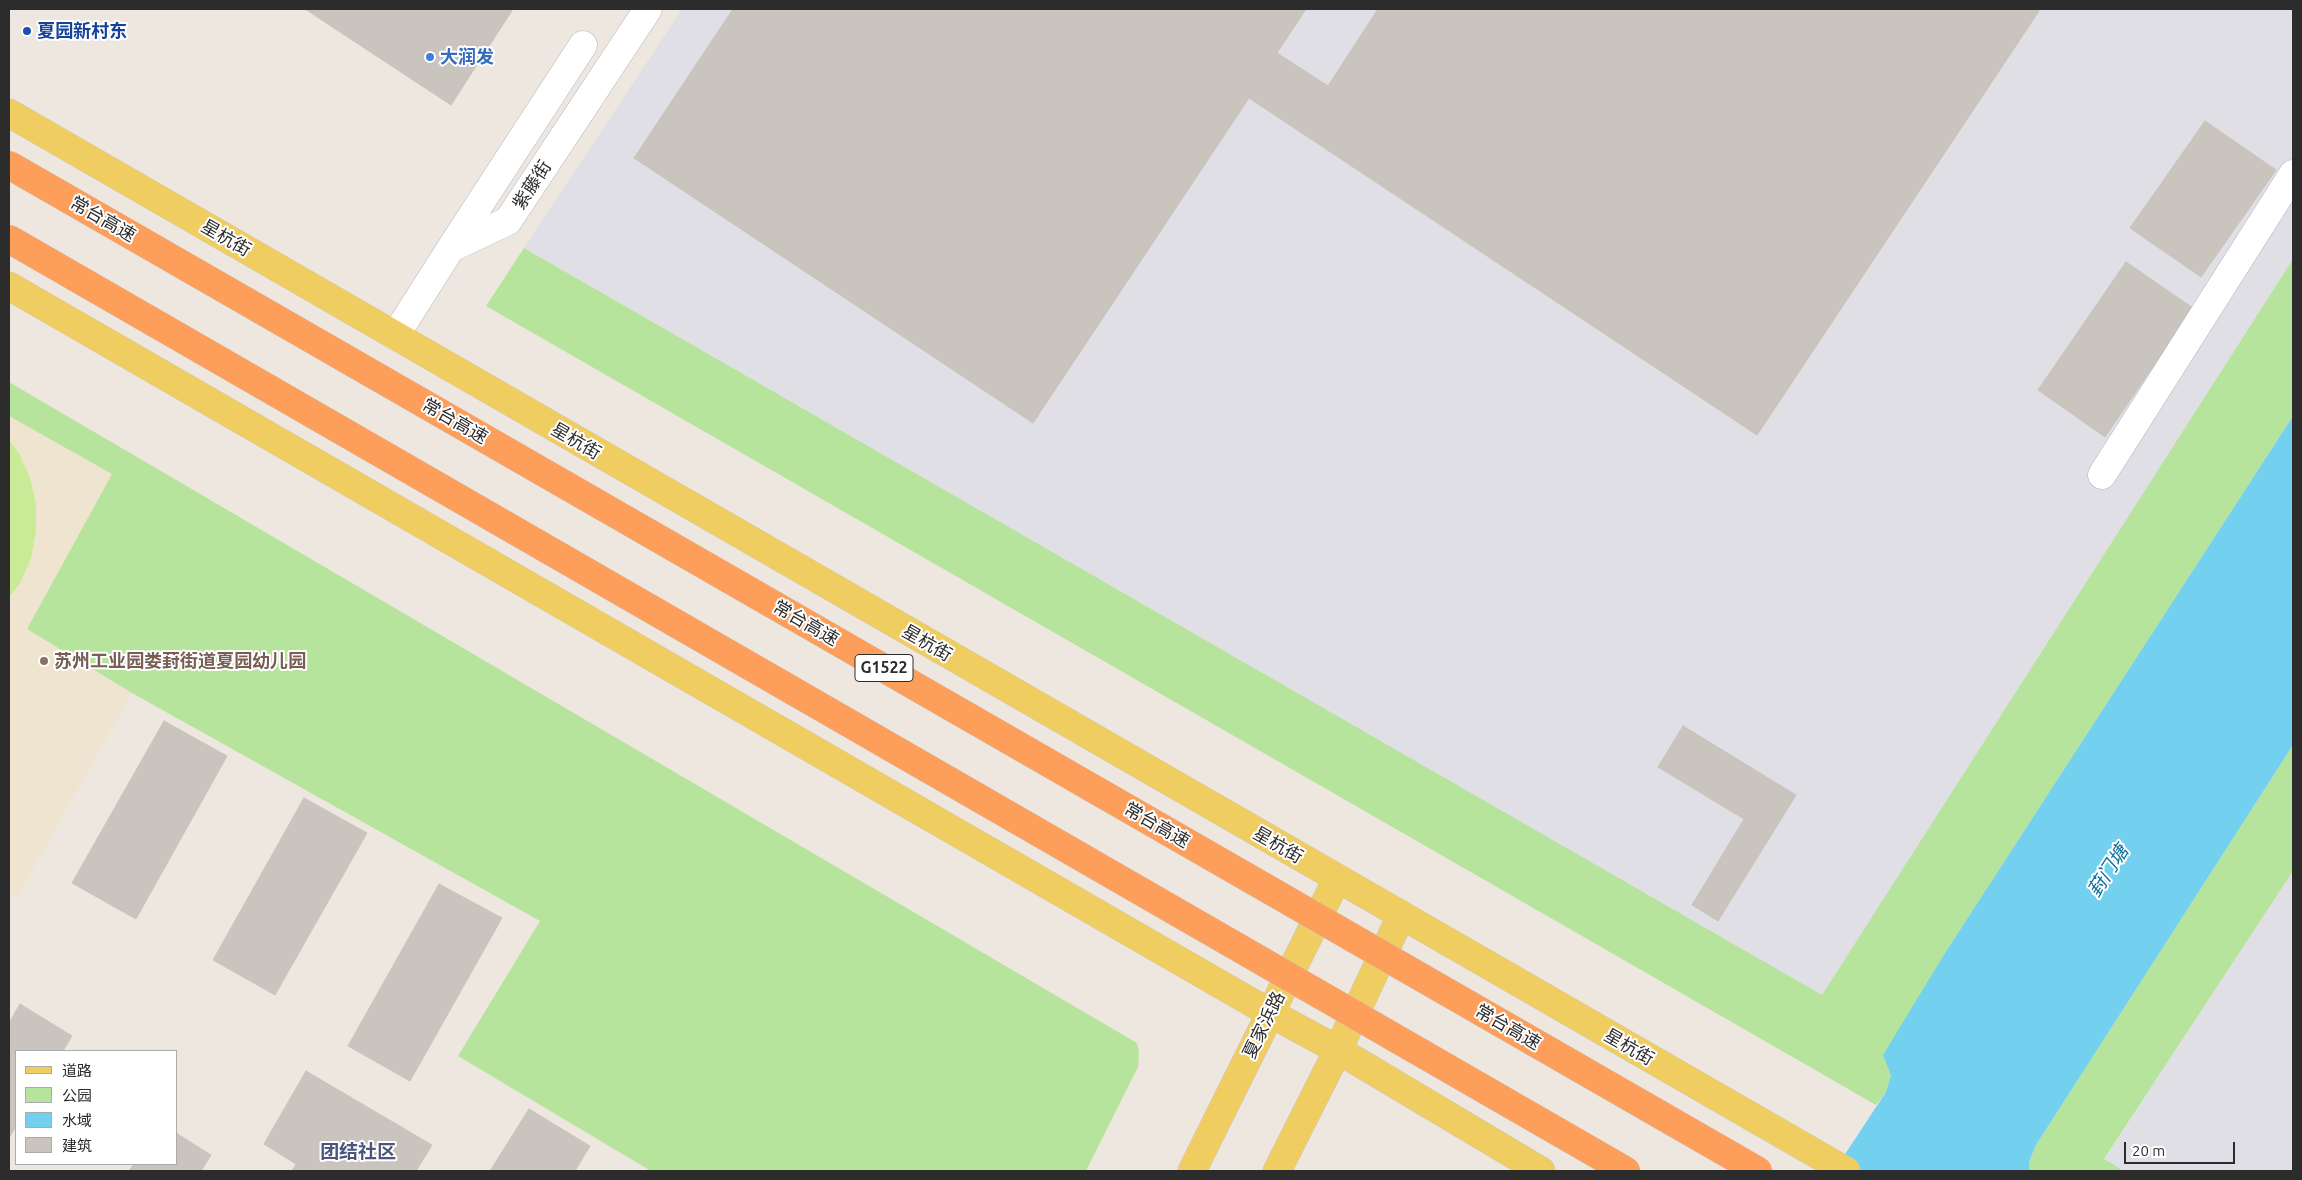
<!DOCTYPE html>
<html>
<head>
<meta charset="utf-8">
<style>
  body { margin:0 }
  #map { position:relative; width:2302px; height:1180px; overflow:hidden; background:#eee7df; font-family:Ubuntu,"Noto Sans SC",sans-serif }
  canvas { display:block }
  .frame { position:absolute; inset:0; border:10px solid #2c2c2c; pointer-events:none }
  .legend { position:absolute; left:15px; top:1050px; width:162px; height:115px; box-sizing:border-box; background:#fff; border:1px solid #ababab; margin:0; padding:6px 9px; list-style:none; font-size:15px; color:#2c2c2c }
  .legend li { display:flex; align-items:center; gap:10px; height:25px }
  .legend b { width:25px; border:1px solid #ababab }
  .scale { position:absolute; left:2124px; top:1142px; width:111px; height:22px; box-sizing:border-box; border:2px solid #2c2c2c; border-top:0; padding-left:6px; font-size:15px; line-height:18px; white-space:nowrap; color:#2c2c2c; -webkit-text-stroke:4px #fff; paint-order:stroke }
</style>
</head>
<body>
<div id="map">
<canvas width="2302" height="1180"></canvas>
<div class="frame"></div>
<ul class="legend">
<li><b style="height:6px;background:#f0cd61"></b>道路</li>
<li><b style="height:14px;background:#b6e49c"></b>公园</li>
<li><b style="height:14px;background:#73d0ee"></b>水域</li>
<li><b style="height:14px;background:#c9c4be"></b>建筑</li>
</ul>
<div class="scale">20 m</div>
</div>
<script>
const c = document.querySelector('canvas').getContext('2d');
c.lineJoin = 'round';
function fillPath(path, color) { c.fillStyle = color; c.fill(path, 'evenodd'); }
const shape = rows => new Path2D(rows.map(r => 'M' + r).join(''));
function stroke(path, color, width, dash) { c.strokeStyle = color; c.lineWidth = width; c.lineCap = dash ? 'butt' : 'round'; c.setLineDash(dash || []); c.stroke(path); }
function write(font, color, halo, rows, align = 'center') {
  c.font = font + ' Ubuntu,"Noto Sans SC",sans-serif'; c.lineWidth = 4; c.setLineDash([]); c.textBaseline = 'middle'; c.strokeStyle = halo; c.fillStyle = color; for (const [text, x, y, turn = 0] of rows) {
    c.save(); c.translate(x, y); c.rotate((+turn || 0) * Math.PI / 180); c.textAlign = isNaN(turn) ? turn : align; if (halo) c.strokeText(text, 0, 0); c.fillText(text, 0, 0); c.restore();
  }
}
const industrial = shape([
  [682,9,2293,9,2293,259,1822,996,524,248],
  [2293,871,2293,1171,2124,1171,2104,1160]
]);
const education = shape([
  [9,416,112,474,27,629,132,693,17,897,9,892]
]);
const green = shape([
  [524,248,1822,995,2293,259,2293,416,1945,953,1891,1075,1886,1092,1876,1105,486,306],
  [9,382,1137,1043,1139,1052,1138,1067,1086,1171,651,1171,458,1056,540,921,132,693,27,629,112,474,9,416],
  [2293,745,2293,871,2104,1159,2124,1171,2029,1171,2029,1162,2036,1145]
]);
const pitch = shape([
  [9,440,19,453,30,478,36,504,36,531,31,558,20,583,9,598]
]);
const water = shape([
  [2293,416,2293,745,2036,1145,2029,1162,2029,1171,1834,1171,1886,1092,1891,1075,1883,1055,1945,953]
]);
const building = shape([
  [305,9,513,9,451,105,305,9],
  [733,9,1306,9,1277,53,1328,86,1378,9,2035,9,2039,11,1757,435,1249,98,1033,423,634,158,733,9],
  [2205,121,2276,170,2201,277,2130,228,2205,121],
  [2126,262,2193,308,2105,437,2038,390,2126,262],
  [164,721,227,756,136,919,72,883,164,721],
  [1683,726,1796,795,1718,921,1692,905,1744,819,1658,767,1683,726],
  [304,798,367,833,275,995,213,960,304,798],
  [439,884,502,918,410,1081,348,1046,439,884],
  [20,1004,72,1036,63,1051,16,1051,16,1126,9,1138,9,1023,20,1004],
  [306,1071,432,1145,416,1171,292,1171,296,1164,264,1144,306,1071],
  [529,1109,590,1146,575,1171,490,1171,529,1109],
  [176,1133,211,1155,201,1171,129,1171,134,1164,176,1164,176,1133]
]);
const minor = shape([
  [451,248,583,45],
  [395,336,451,248,508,221,648,9],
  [2102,475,2293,174]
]);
const major = shape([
  [9,113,1846,1171],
  [9,286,1270,1013,1338,1050,1541,1171],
  [1192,1171,1337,879],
  [1277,1171,1338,1050,1401,916]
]);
const highwayBridge = shape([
  [9,165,1758,1171],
  [9,239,1626,1171]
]);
const markers = [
  [27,31,5,"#1a4fb4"],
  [430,57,5,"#3f7fe0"],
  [44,661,5,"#8d6e63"]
];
const shields = [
  [884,668,58]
];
const shieldNames = [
  ["G1522",884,668]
];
const transitNames = [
  ["夏园新村东",37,31]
];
const shopNames = [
  ["大润发",440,57]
];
const streetNames = [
  ["紫藤街",532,185,-57],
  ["常台高速",103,219,30],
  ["星杭街",226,238,30],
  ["常台高速",455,421,30],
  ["星杭街",576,441,30],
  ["常台高速",806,623,30],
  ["星杭街",927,643,30],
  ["常台高速",1157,825,30],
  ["星杭街",1278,845,30],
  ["夏家浜路",1264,1025,-64],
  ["常台高速",1508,1027,30],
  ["星杭街",1629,1047,30]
];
const educationNames = [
  ["苏州工业园娄葑街道夏园幼儿园",54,661]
];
const waterNames = [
  ["葑门塘",2108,871,-57]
];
const neighbourhoodNames = [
  ["团结社区",358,1152]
];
fillPath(industrial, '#e1dfe6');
fillPath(education, '#efe4cf');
fillPath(green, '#b6e49c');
fillPath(pitch, '#c9eb98');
fillPath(water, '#73d0ee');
fillPath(building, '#c9c4be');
stroke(building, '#c9c3b8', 1);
stroke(minor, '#b2b5c0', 29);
stroke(major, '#c8c8c8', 29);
stroke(minor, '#fff', 28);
stroke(major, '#f0cd61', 28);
stroke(highwayBridge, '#c8c8c8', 29, []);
stroke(highwayBridge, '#fd9e5a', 28);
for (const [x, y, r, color] of markers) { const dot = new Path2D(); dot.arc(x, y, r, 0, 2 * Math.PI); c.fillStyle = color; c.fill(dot); stroke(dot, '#fff', 2); }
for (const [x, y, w] of shields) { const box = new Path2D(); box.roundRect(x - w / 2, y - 13.5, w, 27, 4); c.fillStyle = '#fff'; c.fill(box); stroke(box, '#2c2c2c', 1); }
write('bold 16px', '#2c2c2c', null, shieldNames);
write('bold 18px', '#164399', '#fff', transitNames, 'left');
write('bold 18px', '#366cbe', '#fff', shopNames, 'left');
write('18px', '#2c2c2c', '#fff', streetNames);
write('bold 18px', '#785e54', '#fff', educationNames, 'left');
write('italic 19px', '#0e6f9f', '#fff', waterNames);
write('bold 19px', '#4c567d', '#fff', neighbourhoodNames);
</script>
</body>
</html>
